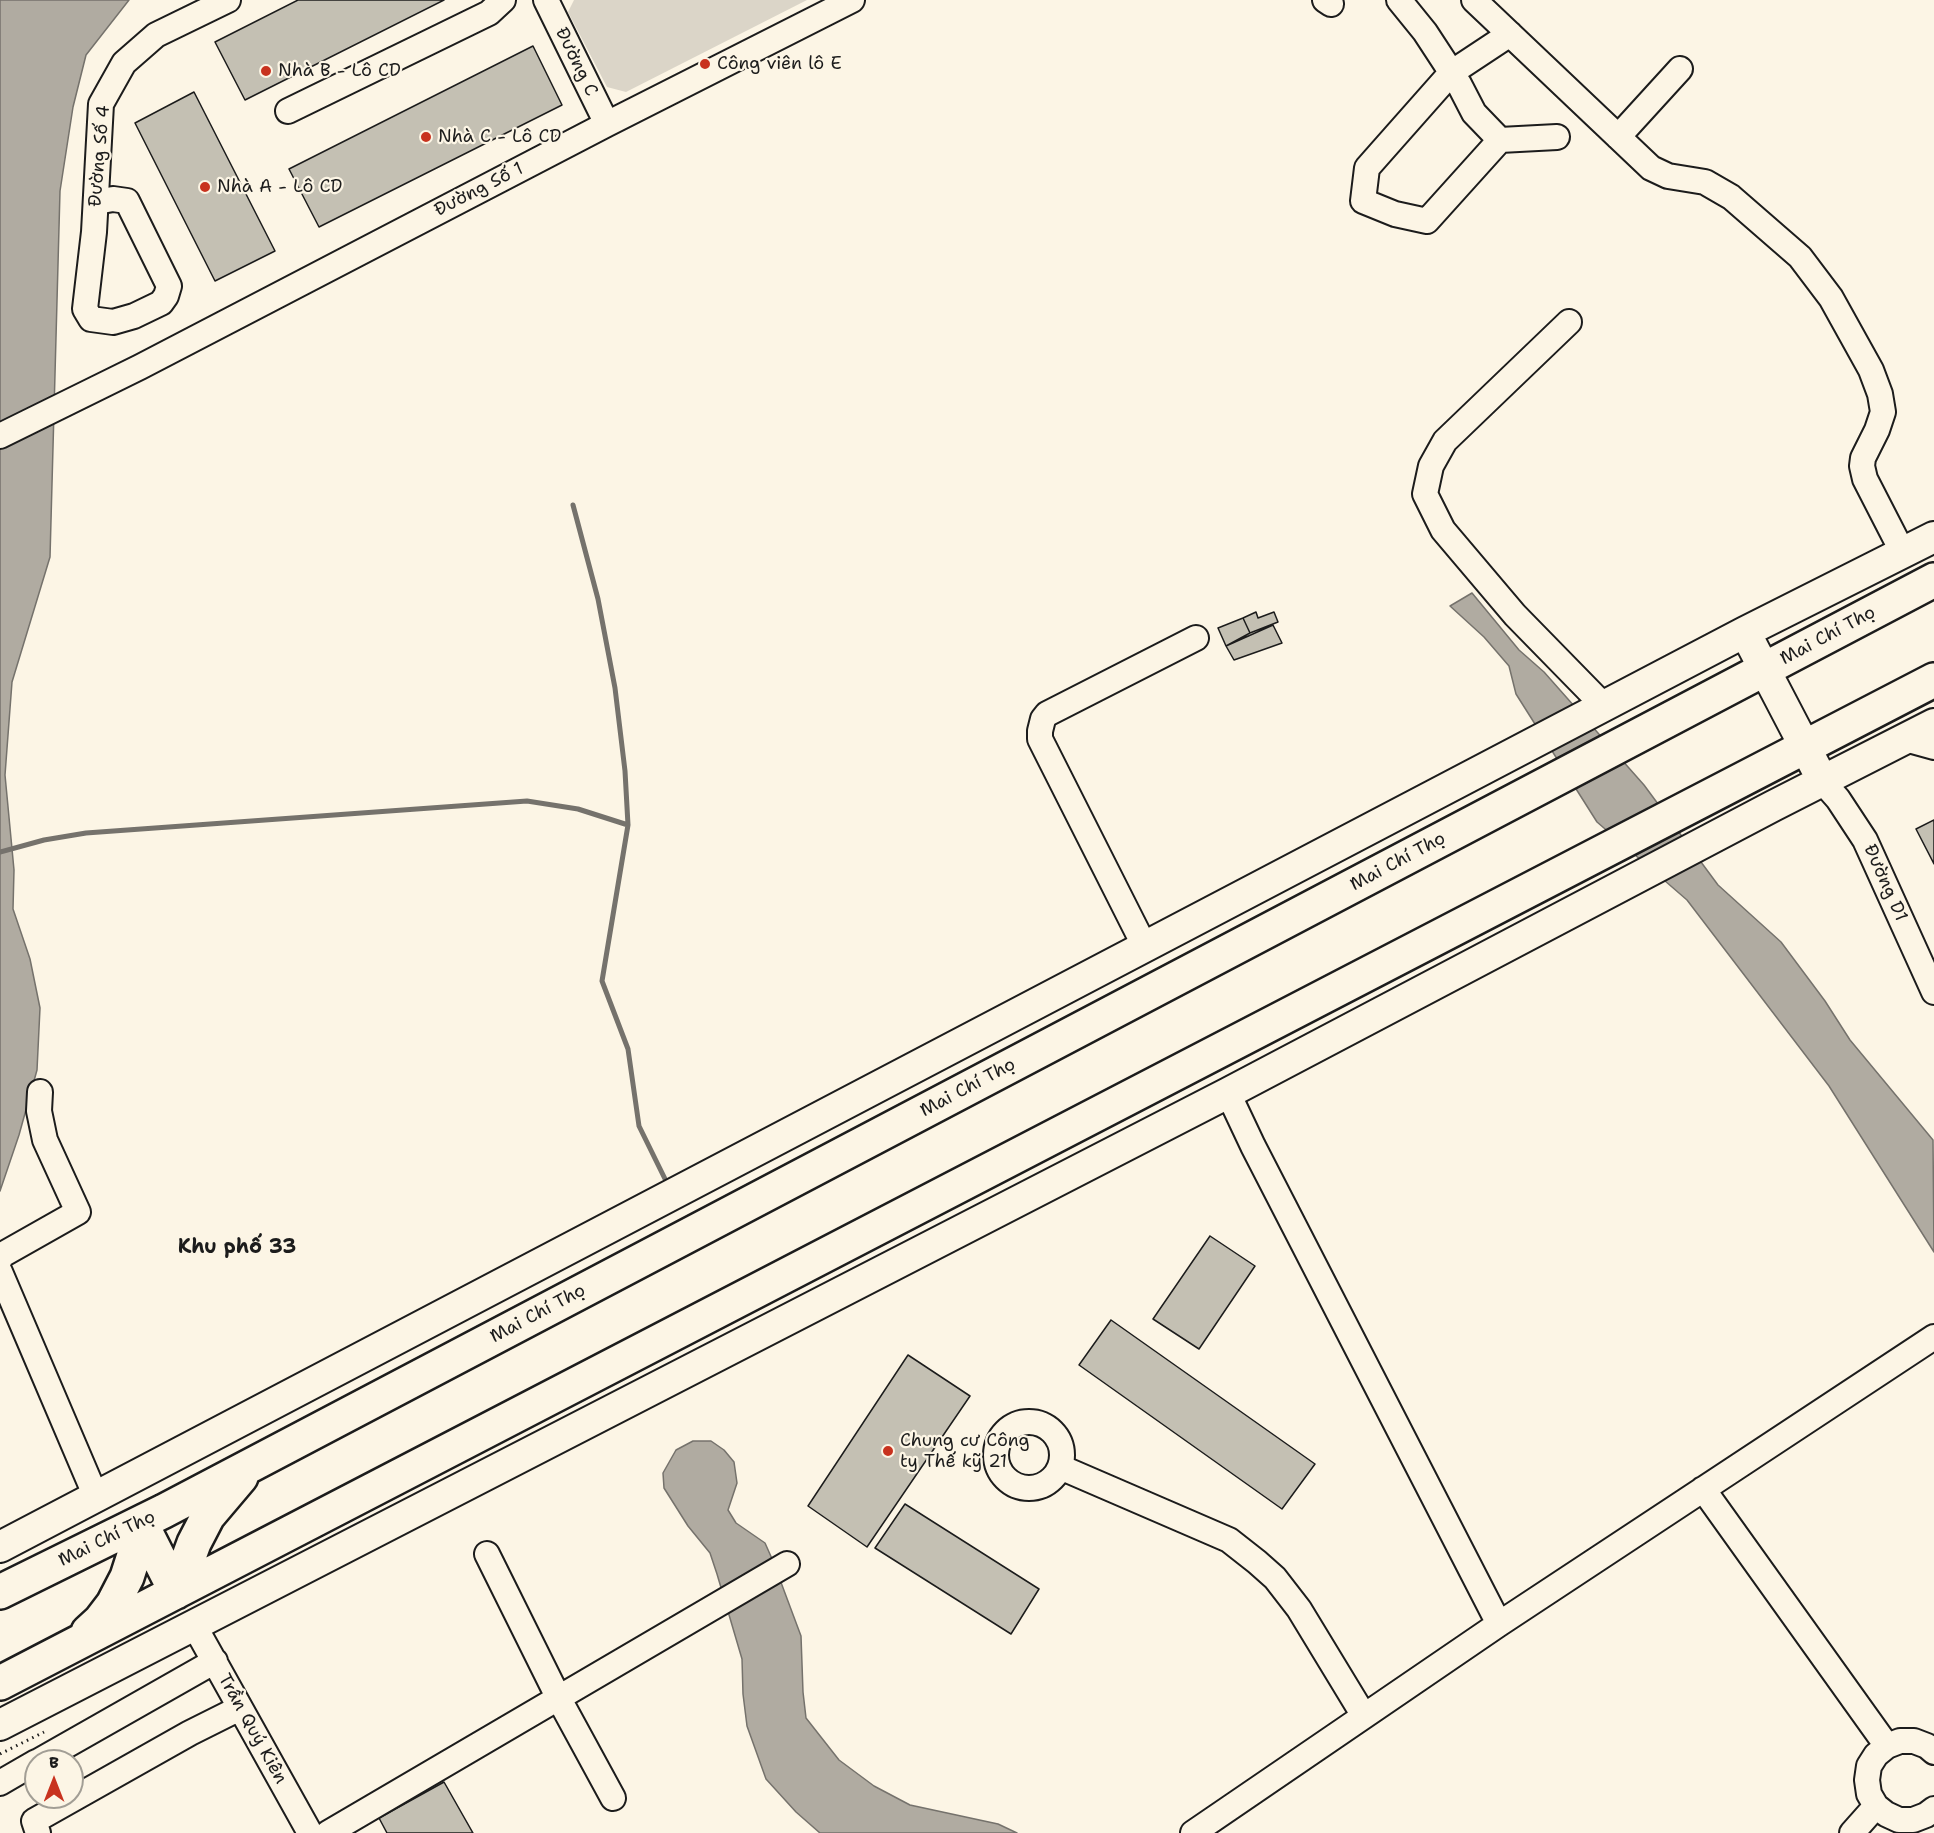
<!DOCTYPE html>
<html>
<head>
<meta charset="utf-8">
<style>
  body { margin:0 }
  #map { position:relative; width:1934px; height:1833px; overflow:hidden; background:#fcf5e5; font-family:"Shantell Sans",sans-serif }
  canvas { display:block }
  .north { position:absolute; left:24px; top:1749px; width:60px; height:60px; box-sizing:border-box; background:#fcf5e5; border:2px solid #a29e95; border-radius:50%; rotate:0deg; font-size:16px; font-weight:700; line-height:24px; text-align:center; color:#1c1c1c }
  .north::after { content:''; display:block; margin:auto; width:21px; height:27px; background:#c8321e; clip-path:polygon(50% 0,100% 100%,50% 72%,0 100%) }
</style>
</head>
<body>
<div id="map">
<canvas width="1934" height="1833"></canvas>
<div class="north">B</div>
</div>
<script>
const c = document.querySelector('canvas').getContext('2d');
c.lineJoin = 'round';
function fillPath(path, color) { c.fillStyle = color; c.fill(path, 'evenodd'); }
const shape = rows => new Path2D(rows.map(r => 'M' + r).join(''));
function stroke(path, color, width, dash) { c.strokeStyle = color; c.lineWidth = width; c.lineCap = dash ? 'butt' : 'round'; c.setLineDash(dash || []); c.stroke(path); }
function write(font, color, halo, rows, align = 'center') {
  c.font = font + ' "Shantell Sans",sans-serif'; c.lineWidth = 4.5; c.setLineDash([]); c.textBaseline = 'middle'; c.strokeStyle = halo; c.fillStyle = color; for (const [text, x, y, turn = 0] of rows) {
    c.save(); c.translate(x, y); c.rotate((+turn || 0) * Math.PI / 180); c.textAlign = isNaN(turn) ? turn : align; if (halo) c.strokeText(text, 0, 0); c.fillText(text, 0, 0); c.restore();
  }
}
const green = shape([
  [574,0,807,0,626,92,607,87,568,12]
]);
const water = shape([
  [0,0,129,0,86,55,73,107,60,191,50,557,12,682,5,775,14,870,13,909,30,959,40,1008,37,1070,19,1135,0,1191,0,0],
  [1472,593,1519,650,1544,672,1644,785,1718,885,1781,942,1825,1001,1850,1040,1933,1140,1934,1252,1829,1086,1687,900,1597,822,1516,694,1509,666,1484,637,1450,606,1472,593],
  [693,1441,711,1441,724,1450,734,1462,737,1483,728,1510,736,1523,765,1543,773,1561,801,1636,803,1692,806,1718,839,1760,874,1786,910,1805,998,1824,1017,1833,820,1833,796,1812,766,1779,747,1726,743,1694,742,1659,717,1574,710,1553,688,1526,664,1488,663,1473,676,1450,693,1441]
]);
const stream = shape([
  [573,505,598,599,615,688,625,771,628,825,602,981,628,1049,639,1126,668,1185],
  [0,852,44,840,86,833,527,801,578,809,628,825]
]);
const building = shape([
  [298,0,444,0,245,100,215,42,298,0],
  [533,46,562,105,319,227,289,169,533,46],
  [194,92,275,251,215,281,135,123,194,92],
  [1256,612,1258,618,1274,612,1278,622,1250,633,1243,618,1256,612],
  [1243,618,1250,633,1226,646,1218,628,1243,618],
  [1273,625,1282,643,1234,660,1226,646,1273,625],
  [1934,820,1934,864,1916,829,1934,820],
  [1210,1236,1255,1266,1199,1349,1153,1319,1210,1236],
  [1111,1320,1315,1464,1282,1509,1079,1365,1111,1320],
  [908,1355,970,1396,867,1547,808,1506,908,1355],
  [905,1504,1039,1589,1011,1634,875,1548,905,1504],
  [444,1782,473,1833,387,1833,379,1818,444,1782]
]);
const path = shape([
  [0,1754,44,1732]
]);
const minor = shape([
  [546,0,607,124],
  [1325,0,1331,4],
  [1399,0,1425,32,1459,84,1474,113,1500,140,1557,137],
  [1474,0,1651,168,1668,176,1705,182,1731,197,1800,257,1831,298,1871,370,1880,394,1883,412,1877,430,1863,458,1862,466,1865,479,1903,553],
  [288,111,489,13,503,0],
  [1618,137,1680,69],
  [1500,140,1427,221,1395,214,1363,201,1367,168,1382,151,1451,73,1510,34],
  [96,202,113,199,127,201,169,286,166,296,161,303,134,316,113,322,91,319,85,309,94,232,101,104,124,63,156,35,228,0],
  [1569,322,1445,441,1431,466,1425,494,1443,530,1515,615,1604,706],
  [0,436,140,367,607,124,852,0],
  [1905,739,1934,747],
  [1823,782,1838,799,1865,840,1934,992],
  [1145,947,1040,739,1040,731,1043,719,1047,714,1196,638],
  [1228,1093,1253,1146,1499,1624],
  [0,1259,2,1255,78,1212,45,1140,39,1111,40,1092],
  [0,1272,96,1497],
  '996 1455a33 33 0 1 1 66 0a33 33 0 1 1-66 0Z',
  [1060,1467,1229,1540,1257,1562,1275,1578,1299,1609,1364,1716],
  [1703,1489,1887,1746],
  [487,1554,558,1697,613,1798],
  [194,1625,310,1833],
  [1934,1752,1927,1746,1914,1741,1900,1741,1887,1746,1876,1755,1869,1766,1867,1780,1869,1794,1876,1806,1886,1814,1899,1820,1913,1820,1926,1815,1934,1809],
  [39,1761,215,1661],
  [0,1783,36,1762],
  [38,1833,34,1821,190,1733,240,1708],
  [328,1833,787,1564],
  [1193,1833,1499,1624,1934,1337],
  [1852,1833,1876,1806]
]);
const major = shape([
  [1745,632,1816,768],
  [0,1547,1745,632,1934,537],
  [0,1725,1228,1093,1773,806,1934,724]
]);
const highway = shape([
  [141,1523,176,1592],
  [0,1592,164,1511,1934,580],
  [176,1592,194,1543,208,1516,241,1477],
  [88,1632,100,1621,113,1604,127,1577,136,1549,141,1523],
  [0,1683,1934,680]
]);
const markers = [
  [705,64,6,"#c8321e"],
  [266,71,6,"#c8321e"],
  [426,137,6,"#c8321e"],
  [205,187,6,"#c8321e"],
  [888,1451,6,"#c8321e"]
];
const streetNames = [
  ["Đường C",576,62,64],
  ["Đường Số 4",100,156,-85],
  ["Đường Số 1",479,190,-27],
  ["Mai Chí Thọ",1828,636,-28],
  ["Mai Chí Thọ",1398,862,-28],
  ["Đường D1",1885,883,66],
  ["Mai Chí Thọ",968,1088,-28],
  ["Mai Chí Thọ",538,1314,-28],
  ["Mai Chí Thọ",107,1539,-26],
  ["Trần Quý Kiên",252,1729,61]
];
const poiNames = [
  ["Công viên lô E",717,64],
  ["Nhà B - Lô CD",278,71],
  ["Nhà C - Lô CD",438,137],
  ["Nhà A - Lô CD",217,187],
  ["Chung cư Công",900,1441],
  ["ty Thế kỹ 21",900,1462]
];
const neighbourhoodNames = [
  ["Khu phố 33",237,1248]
];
fillPath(green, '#dbd5c8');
fillPath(water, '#b0aba1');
stroke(water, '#75726c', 1.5);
stroke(stream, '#75726c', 5);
fillPath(building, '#c4c0b3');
stroke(building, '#1c1c1c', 1.5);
stroke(minor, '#1c1c1c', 28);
stroke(major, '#1c1c1c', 34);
stroke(highway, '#1c1c1c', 38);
stroke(path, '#1c1c1c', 3, [1.5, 4.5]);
stroke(minor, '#fcf5e5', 24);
stroke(major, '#fcf5e5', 30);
stroke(highway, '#fcf5e5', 33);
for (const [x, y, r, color] of markers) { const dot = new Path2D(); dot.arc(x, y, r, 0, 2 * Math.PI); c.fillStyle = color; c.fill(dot); stroke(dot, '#fcf5e5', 2); }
write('18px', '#1c1c1c', '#fcf5e5', streetNames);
write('18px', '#1c1c1c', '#fcf5e5', poiNames, 'left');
write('bold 20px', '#1c1c1c', '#fcf5e5', neighbourhoodNames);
</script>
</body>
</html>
